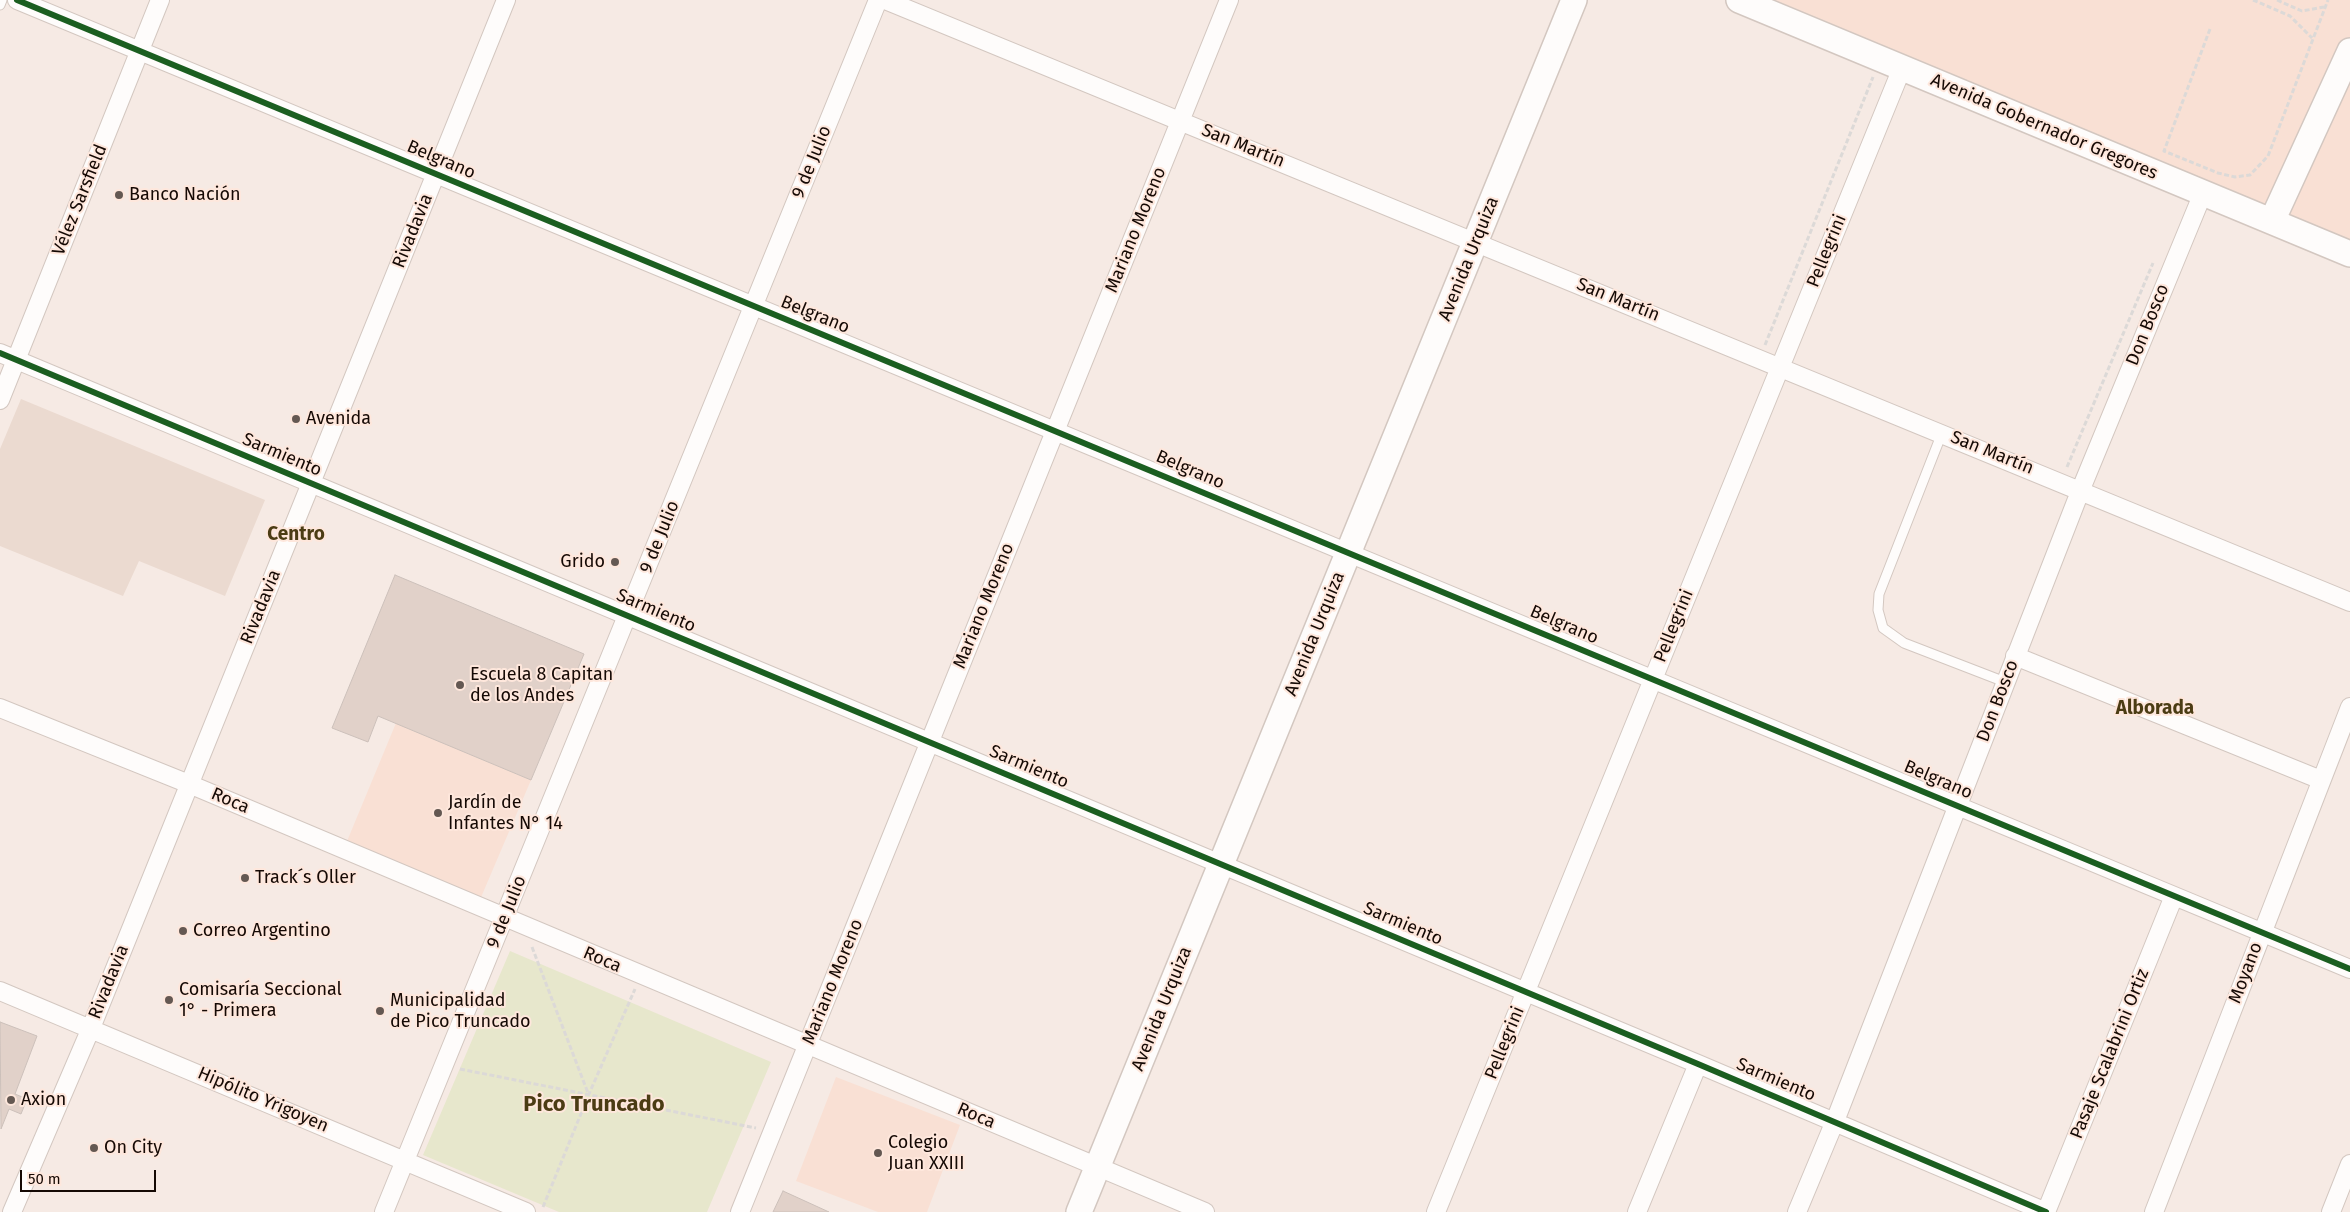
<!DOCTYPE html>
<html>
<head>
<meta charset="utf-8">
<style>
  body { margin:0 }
  #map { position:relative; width:2350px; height:1212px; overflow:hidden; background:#f6eae4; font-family:"Fira Sans",sans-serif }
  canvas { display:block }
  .scale { position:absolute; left:20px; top:1170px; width:136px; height:22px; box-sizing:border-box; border:2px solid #150904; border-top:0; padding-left:6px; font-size:15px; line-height:18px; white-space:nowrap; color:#150904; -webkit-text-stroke:4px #fee7dc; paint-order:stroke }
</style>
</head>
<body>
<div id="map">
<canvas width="2350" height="1212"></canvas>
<div class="scale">50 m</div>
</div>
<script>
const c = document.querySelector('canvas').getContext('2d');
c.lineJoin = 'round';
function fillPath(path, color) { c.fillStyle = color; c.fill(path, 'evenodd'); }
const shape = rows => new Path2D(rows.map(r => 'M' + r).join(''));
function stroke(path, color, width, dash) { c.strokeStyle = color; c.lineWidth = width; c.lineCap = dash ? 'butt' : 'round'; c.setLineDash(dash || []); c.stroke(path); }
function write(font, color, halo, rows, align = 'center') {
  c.font = font + ' "Fira Sans",sans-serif'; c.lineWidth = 4; c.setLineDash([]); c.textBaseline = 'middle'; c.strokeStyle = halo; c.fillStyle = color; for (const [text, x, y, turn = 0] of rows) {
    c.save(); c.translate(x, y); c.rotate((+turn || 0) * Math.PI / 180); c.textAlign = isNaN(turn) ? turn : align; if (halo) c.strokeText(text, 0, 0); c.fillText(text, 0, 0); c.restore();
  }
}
const built = shape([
  [1739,0,2350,0,2350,254],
  [396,723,531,780,479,902,345,846],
  [836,1077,960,1125,927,1212,878,1212,796,1181]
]);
const medical = shape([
  [21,399,265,500,225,596,139,561,123,596,0,546,0,449]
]);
const green = shape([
  [510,951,771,1062,707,1212,559,1212,423,1155]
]);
const building = shape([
  [395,575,584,654,531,780,378,716,368,742,332,728,395,575],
  [0,1022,37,1036,15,1094,27,1099,21,1114,9,1109,1,1129,0,1022],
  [783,1191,829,1212,773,1212,783,1191]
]);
const path = shape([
  [2253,0,2290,16,2312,38],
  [2277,0,2302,11,2324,7],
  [2210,29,2164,151,2218,173,2235,177,2250,175,2268,156,2328,0],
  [1765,345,1873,77],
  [2067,467,2153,263],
  [532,947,588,1093],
  [460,1069,756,1128],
  [543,1207,589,1094,635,989]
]);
const lane = shape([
  [0,5,2,0],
  [1942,433,1879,594,1878,610,1883,628,1904,643,2005,682]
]);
const street = shape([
  [17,0,2350,969],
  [885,0,2350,602],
  [0,353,1698,1064,2046,1212],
  [0,400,160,0],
  [2015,656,2321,780],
  [0,708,189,784,1205,1212],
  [0,991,526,1212],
  [12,1212,91,1028,506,0],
  [384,1212,878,0],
  [740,1212,1229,0],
  [1436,1212,1902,68],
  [1637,1212,1698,1064],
  [1797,1212,1835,1121,2081,489,2203,193],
  [2046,1212,2174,896],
  [2154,1212,2350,707],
  [2331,1212,2350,1164]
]);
const secondary = shape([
  [1739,0,2350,254],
  [2272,221,2350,51],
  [1079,1212,1574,0]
]);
const cycleway = shape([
  [17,0,2350,969],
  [0,353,1698,1064,2046,1212]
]);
const markers = [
  [119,195,5,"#645852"],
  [296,419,5,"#645852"],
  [615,562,5,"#645852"],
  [460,685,5,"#645852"],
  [438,813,5,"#645852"],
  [245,878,5,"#645852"],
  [183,931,5,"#645852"],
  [169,1000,5,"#645852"],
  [380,1011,5,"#645852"],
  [11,1100,5,"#645852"],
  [94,1148,5,"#645852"],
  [878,1153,5,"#645852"]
];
const streetNames = [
  ["Avenida Gobernador Gregores",2044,127,23],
  ["San Martín",1243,146,22],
  ["Belgrano",441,160,23],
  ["9 de Julio",812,162,-68],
  ["Vélez Sarsfield",80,200,-68],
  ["Mariano Moreno",1136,230,-68],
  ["Rivadavia",413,231,-68],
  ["Pellegrini",1827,251,-68],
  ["Avenida Urquiza",1469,259,-68],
  ["San Martín",1618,300,22],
  ["Belgrano",815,315,22],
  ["Don Bosco",2148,325,-68],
  ["San Martín",1992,453,22],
  ["Sarmiento",282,455,23],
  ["Belgrano",1190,470,23],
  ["9 de Julio",660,537,-68],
  ["Mariano Moreno",984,606,-68],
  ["Rivadavia",261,607,-68],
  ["Sarmiento",656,611,23],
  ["Belgrano",1564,625,23],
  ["Pellegrini",1674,626,-68],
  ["Avenida Urquiza",1315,634,-68],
  ["Don Bosco",1998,701,-69],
  ["Sarmiento",1029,767,23],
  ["Belgrano",1938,780,23],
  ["Roca",230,801,23],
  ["9 de Julio",507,912,-68],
  ["Sarmiento",1403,924,23],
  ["Roca",602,960,23],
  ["Moyano",2246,973,-69],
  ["Rivadavia",109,982,-68],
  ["Mariano Moreno",833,982,-68],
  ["Avenida Urquiza",1162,1009,-68],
  ["Pellegrini",1505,1043,-68],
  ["Pasaje Scalabrini Ortiz",2110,1054,-68],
  ["Sarmiento",1776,1080,23],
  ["Hipólito Yrigoyen",263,1100,23],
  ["Roca",976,1116,23]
];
const poiNames = [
  ["Banco Nación",129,195],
  ["Avenida",306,419],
  ["Grido",605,562,"right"],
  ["Escuela 8 Capitan",470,675],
  ["de los Andes",470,696],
  ["Jardín de",448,803],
  ["Infantes N° 14",448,824],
  ["Track´s Oller",255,878],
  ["Correo Argentino",193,931],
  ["Comisaría Seccional",179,990],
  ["1° - Primera",179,1011],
  ["Municipalidad",390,1001],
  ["de Pico Truncado",390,1022],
  ["Axion",21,1100],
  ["Colegio",888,1143],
  ["Juan XXIII",888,1164],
  ["On City",104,1148]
];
const neighbourhoodNames = [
  ["Centro",296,535],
  ["Alborada",2155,709]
];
const districtNames = [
  ["Pico Truncado",594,1105]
];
fillPath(built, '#f9e0d4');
fillPath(medical, '#ebdad0');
fillPath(green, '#e7e7cc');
fillPath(building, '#e1d1c9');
stroke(building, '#ccc0ba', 1);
stroke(lane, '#d3c7c0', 11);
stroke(street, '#d3c7c0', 20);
stroke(secondary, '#d3c7c0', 28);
stroke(path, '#dcd9d7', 3, [5, 2.5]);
stroke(lane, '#fefcfb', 9);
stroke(street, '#fefcfb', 18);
stroke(secondary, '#fefcfb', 25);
stroke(cycleway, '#1b5e20', 6);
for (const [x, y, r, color] of markers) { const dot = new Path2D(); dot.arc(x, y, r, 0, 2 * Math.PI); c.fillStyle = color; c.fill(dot); stroke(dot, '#fee7dc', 2); }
write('18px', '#150904', '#fee7dc', streetNames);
write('18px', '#150904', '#fee7dc', poiNames, 'left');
write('bold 19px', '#4b3c14', '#fee7dc', neighbourhoodNames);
write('bold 22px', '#4b3c14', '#fee7dc', districtNames);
</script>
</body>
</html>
